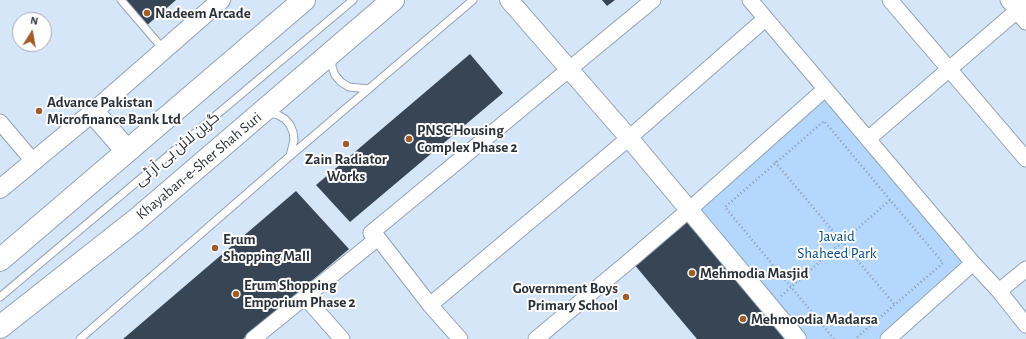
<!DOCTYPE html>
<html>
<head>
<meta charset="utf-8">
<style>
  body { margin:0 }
  #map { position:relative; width:1026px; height:339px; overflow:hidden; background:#d5e6f9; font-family:"Alegreya Sans",sans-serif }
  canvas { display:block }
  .north { position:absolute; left:12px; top:12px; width:40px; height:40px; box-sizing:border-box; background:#fff; border:1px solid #aaadaf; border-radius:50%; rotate:11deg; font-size:11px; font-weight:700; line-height:16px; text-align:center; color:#2a3138 }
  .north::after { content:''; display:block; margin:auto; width:14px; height:18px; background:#9e5d29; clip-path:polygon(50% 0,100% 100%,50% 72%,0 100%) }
</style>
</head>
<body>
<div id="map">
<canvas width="1026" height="339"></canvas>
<div class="north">N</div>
</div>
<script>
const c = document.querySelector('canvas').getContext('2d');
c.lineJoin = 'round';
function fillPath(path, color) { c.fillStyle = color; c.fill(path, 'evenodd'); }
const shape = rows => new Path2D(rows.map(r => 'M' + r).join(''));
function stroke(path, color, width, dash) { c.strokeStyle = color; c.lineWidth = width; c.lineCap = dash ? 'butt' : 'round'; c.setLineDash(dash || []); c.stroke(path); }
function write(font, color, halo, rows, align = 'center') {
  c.font = font + ' "Alegreya Sans",Cairo,sans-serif'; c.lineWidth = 4; c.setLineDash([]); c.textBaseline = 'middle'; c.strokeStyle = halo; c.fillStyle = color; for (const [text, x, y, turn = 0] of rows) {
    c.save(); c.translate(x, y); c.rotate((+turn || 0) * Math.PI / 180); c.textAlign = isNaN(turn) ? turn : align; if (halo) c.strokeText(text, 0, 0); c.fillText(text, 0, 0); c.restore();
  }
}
const green = shape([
  [825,89,973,263,888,339,798,339,690,209]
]);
const building = shape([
  [123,0,176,0,145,27],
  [602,0,615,0,607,6],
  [470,54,503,93,350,222,316,185],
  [296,191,349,249,243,339,123,339],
  [690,209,797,339,697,339,633,263]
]);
const path = shape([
  [775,162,895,305],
  [781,296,890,200],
  [834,339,725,207,824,121,943,263,855,339]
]);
const service = shape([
  [121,0,164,50],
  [332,57,332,67,335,75,341,82,349,87,369,89],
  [267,114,270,113,278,115,285,119,290,125,293,132,294,140,290,156],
  [0,297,353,0],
  [80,339,290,156,473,0]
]);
const minor = shape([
  [750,0,973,263,999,291,1026,325],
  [890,0,1026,159],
  [1008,0,1026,22],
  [0,122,33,161],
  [868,139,1026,3],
  [999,291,1026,269],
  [305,297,342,339],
  [430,305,629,138,765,19],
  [253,339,378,238],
  [460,339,430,305,378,238,371,233,653,0],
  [536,339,634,257,690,209,825,89],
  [888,339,973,263]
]);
const tertiary = shape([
  [509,0,629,138,797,339],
  [0,189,93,112,221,0]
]);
const primary = shape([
  [93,112,127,151],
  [0,260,304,0],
  [0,327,136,220,393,0]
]);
const markers = [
  [147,13,4,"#9e5d29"],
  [39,111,4,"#9e5d29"],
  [409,139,4,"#9e5d29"],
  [346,144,4,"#9e5d29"],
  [215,248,4,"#9e5d29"],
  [692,273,4,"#9e5d29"],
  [236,294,4,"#9e5d29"],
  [626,297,4,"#9e5d29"],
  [743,319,4,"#9e5d29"]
];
const poiNames = [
  ["Nadeem Arcade",155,13],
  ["Advance Pakistan",47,102],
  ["Microfinance Bank Ltd",47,119],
  ["PNSC Housing",417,130],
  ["Complex Phase 2",417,147],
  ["Zain Radiator",346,159,"center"],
  ["Works",346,176,"center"],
  ["Erum",223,239],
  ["Shopping Mall",223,256],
  ["Mehmodia Masjid",700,273],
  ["Erum Shopping",244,285],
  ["Emporium Phase 2",244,302],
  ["Government Boys",618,288,"right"],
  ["Primary School",618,305,"right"],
  ["Mehmoodia Madarsa",751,319]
];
const streetNames = [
  ["گرین لائن بی آر ٹی",177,149,-40],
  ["Khayaban-e-Sher Shah Suri",199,166,-40]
];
const parkNames = [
  ["Javaid",837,236],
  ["Shaheed Park",837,253]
];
fillPath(green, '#b4d7fe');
fillPath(building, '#384555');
stroke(service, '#93a3b5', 9);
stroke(minor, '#93a3b5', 17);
stroke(tertiary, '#93a3b5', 20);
stroke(primary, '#93a3b5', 24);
stroke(path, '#8c98a6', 2.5, [1, 3]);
stroke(service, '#fff', 7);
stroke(minor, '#fff', 15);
stroke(tertiary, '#fff', 18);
stroke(primary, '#fff', 22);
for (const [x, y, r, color] of markers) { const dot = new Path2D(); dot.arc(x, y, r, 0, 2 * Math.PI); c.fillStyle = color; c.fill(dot); stroke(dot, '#fff', 1.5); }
write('bold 15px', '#2a3138', '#fff', poiNames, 'left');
write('15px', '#2a3138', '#fff', streetNames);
write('15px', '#054b87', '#fff', parkNames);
</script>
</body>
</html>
